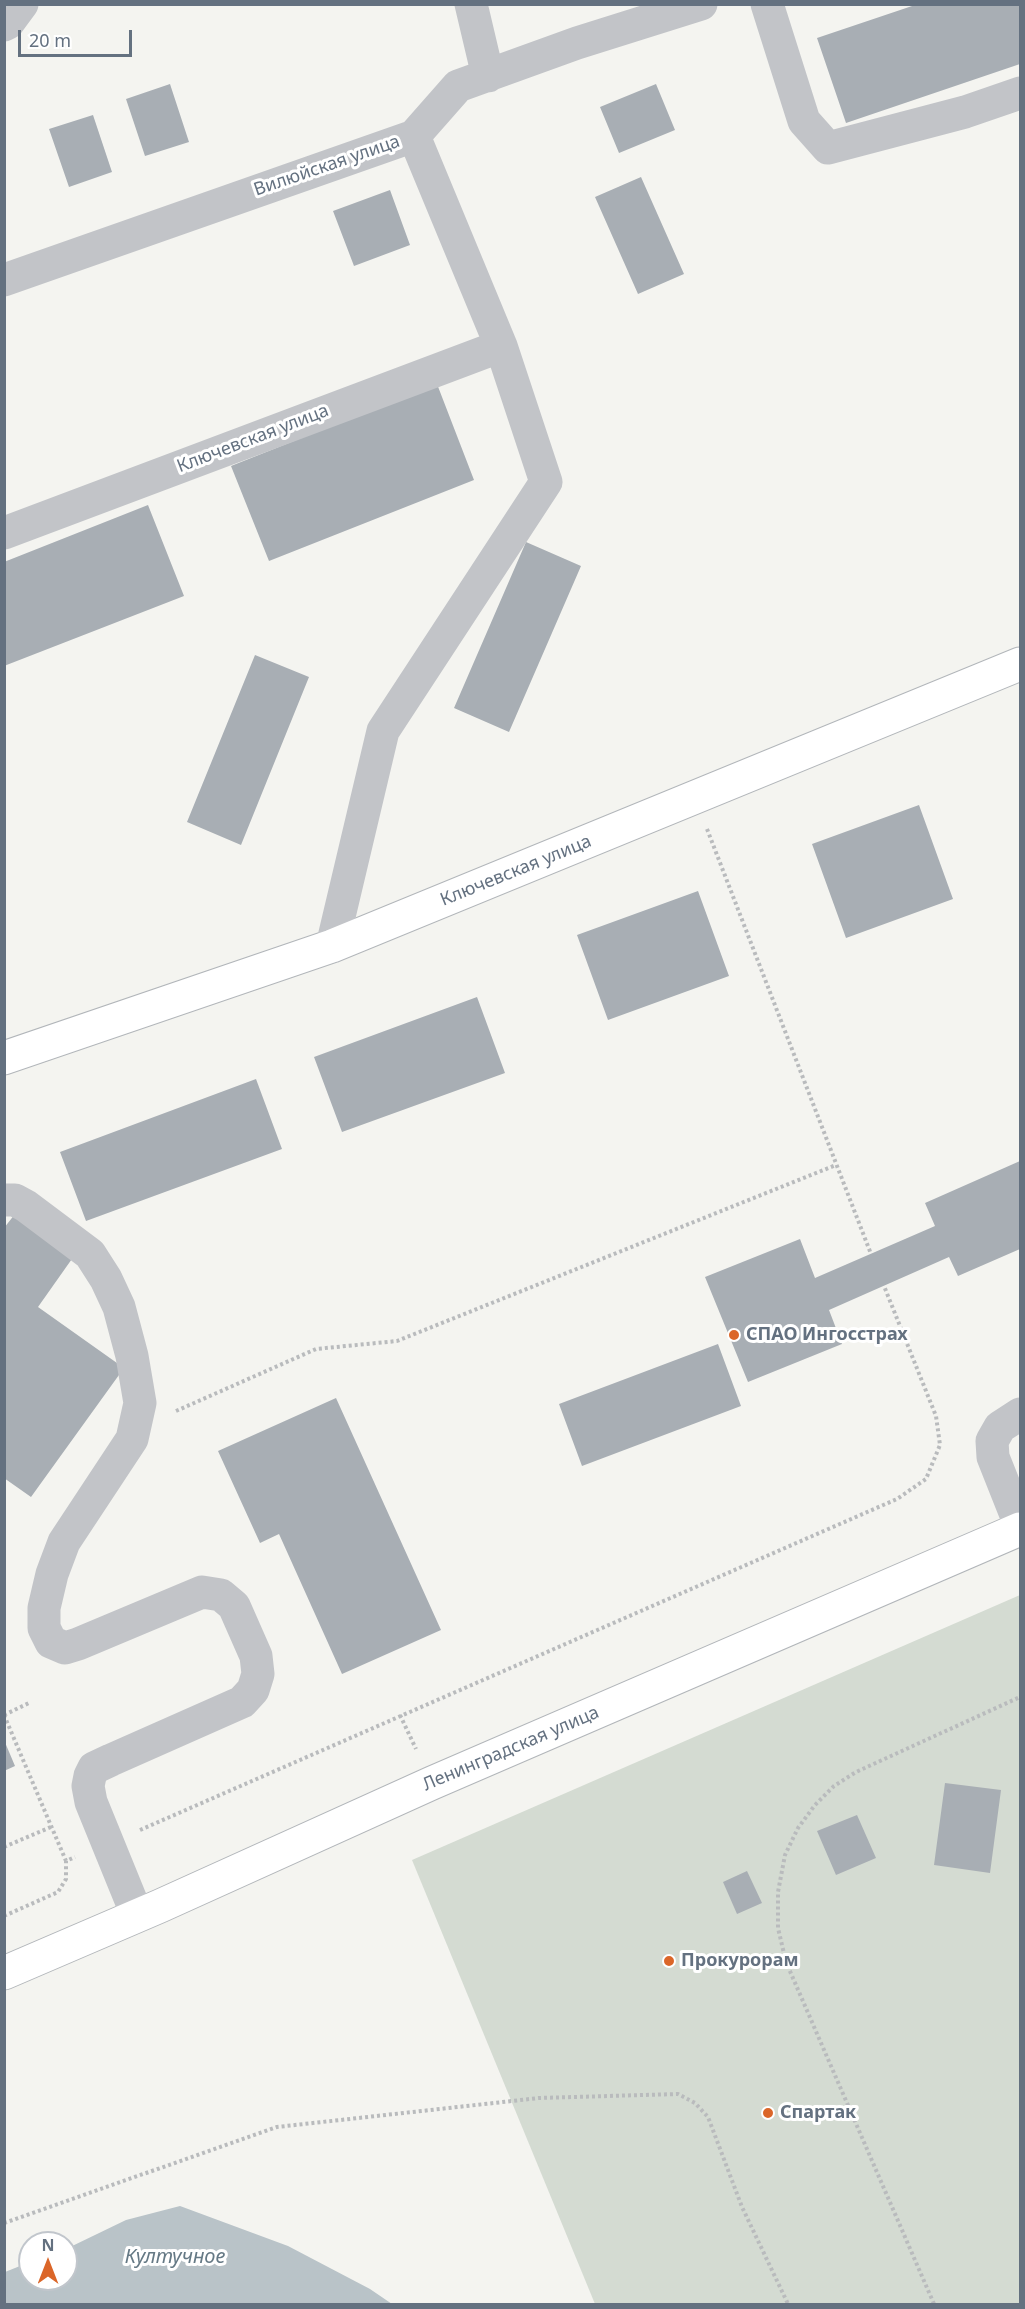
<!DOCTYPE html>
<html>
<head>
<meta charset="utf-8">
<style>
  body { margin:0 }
  #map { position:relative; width:1025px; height:2309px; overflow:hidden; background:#f4f4f0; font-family:"Noto Sans",sans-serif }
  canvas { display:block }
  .frame { position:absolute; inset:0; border:6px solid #647180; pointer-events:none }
  .north { position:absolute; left:18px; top:2231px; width:60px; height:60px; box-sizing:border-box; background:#fff; border:2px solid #c1c6cc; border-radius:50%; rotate:0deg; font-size:16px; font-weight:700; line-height:24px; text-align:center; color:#647180 }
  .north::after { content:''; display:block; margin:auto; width:21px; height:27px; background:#db6629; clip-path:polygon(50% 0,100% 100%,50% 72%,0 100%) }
  .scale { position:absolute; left:18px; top:30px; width:114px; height:27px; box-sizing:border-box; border:3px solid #647180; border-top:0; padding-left:8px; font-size:18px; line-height:21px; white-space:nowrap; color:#647180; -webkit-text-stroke:4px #fff; paint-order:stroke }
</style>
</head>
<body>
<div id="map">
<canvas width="1025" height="2309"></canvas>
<div class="frame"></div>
<div class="north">N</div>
<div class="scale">20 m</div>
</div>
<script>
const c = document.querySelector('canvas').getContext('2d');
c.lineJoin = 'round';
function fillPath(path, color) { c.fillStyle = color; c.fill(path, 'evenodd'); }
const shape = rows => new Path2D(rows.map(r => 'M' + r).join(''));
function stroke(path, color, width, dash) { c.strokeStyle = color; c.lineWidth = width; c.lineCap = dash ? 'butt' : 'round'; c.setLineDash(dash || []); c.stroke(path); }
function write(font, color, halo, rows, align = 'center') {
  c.font = font + ' "Noto Sans",sans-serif'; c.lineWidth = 6; c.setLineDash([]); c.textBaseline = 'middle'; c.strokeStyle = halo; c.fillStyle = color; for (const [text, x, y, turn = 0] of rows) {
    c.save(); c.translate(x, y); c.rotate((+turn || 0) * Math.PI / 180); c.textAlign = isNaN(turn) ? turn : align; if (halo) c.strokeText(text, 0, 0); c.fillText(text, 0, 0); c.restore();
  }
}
const green = shape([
  [1020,1595,1020,2304,595,2304,412,1860]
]);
const water = shape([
  [180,2206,288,2246,370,2289,392,2304,5,2304,5,2272,30,2262,30,2279,66,2279,66,2249,126,2220]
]);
const building = shape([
  [918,4,1020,4,1020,64,846,123,817,38],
  [170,84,189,142,145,156,126,99],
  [656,84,675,130,619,153,600,107],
  [93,115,112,172,69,187,49,129],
  [641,177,684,274,638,294,595,197],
  [390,190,410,245,354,266,333,211],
  [437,384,474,480,269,561,231,466],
  [148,505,184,596,4,666,4,562],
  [526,542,581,566,509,732,454,708],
  [255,655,309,677,241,845,187,822],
  [919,805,953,899,846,938,812,844],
  [698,891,729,976,608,1020,577,935],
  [477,997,505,1073,342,1132,314,1057],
  [256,1079,282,1149,86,1221,60,1152],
  [1020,1161,1020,1249,958,1276,949,1257,829,1310,842,1344,748,1382,705,1277,800,1239,815,1278,935,1226,925,1203],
  [15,1214,74,1256,38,1307,124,1368,31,1497,4,1478,4,1228],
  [718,1344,741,1406,582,1466,559,1404],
  [336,1398,441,1630,342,1674,279,1534,260,1543,218,1451],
  [4,1740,15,1766,4,1771],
  [945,1783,1001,1790,990,1873,934,1865],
  [857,1815,876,1858,836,1875,817,1831],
  [747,1871,762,1903,737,1914,723,1882]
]);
const path = shape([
  [707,829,871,1254],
  [176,1411,316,1349,397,1341,836,1165],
  [4,1715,66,1861],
  [4,1715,31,1702],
  [400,1715,416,1749],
  [140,1830,897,1499,926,1479,940,1445,936,1416,884,1286],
  [4,1847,51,1827],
  [4,1916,58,1892,66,1879,66,1861,75,1857],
  [4,2223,277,2127,539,2098,678,2094,695,2103,708,2117,742,2207,788,2304],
  [934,2304,786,1962,778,1928,778,1892,785,1855,798,1828,815,1805,834,1786,856,1772,1020,1697]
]);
const minor = shape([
  [471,4,488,76],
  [767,4,804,121,828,148,965,112,1020,93],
  [4,25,8,23,22,4],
  [4,280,414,136,458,86,577,43,701,4],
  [4,533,501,346],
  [332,946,383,731,546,482,501,346,414,136],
  [4,1200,15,1200,26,1206,90,1254,106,1279,119,1307,132,1356,140,1403,132,1439,64,1542,52,1574,44,1608,44,1628,51,1642,65,1648,78,1644,202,1592,221,1595,234,1606,256,1656,258,1674,253,1690,242,1702,111,1760,94,1768,90,1776,88,1786,91,1802,137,1915],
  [1020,1414,1000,1427,992,1441,993,1457,1020,1525]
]);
const major = shape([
  [4,1058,332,946,1020,664],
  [4,1973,160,1906,432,1783,1020,1529]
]);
const markers = [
  [734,1335,6,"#db6629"],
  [669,1961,6,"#db6629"],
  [768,2113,6,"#db6629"]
];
const streetNames = [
  ["Вилюйская улица",327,166,-19],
  ["Ключевская улица",253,439,-21],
  ["Ключевская улица",516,871,-22],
  ["Ленинградская улица",511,1749,-23]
];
const poiNames = [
  ["СПАО Ингосстрах",746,1335],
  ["Прокурорам",681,1961],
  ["Спартак",780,2113]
];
const waterNames = [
  ["Култучное",175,2257]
];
fillPath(green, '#d4dbd2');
fillPath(water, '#b9c3c8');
fillPath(building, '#a8aeb4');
stroke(major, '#b2b6ba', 35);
stroke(path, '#b9bbbd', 4, [3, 3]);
stroke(minor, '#c2c4c8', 33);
stroke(major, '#fff', 33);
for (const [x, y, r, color] of markers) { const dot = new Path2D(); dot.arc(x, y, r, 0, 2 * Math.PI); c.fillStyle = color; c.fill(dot); stroke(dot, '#fff', 2); }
write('18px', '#647180', '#fff', streetNames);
write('bold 18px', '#647180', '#fff', poiNames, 'left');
write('italic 20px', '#657985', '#fff', waterNames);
</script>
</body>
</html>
